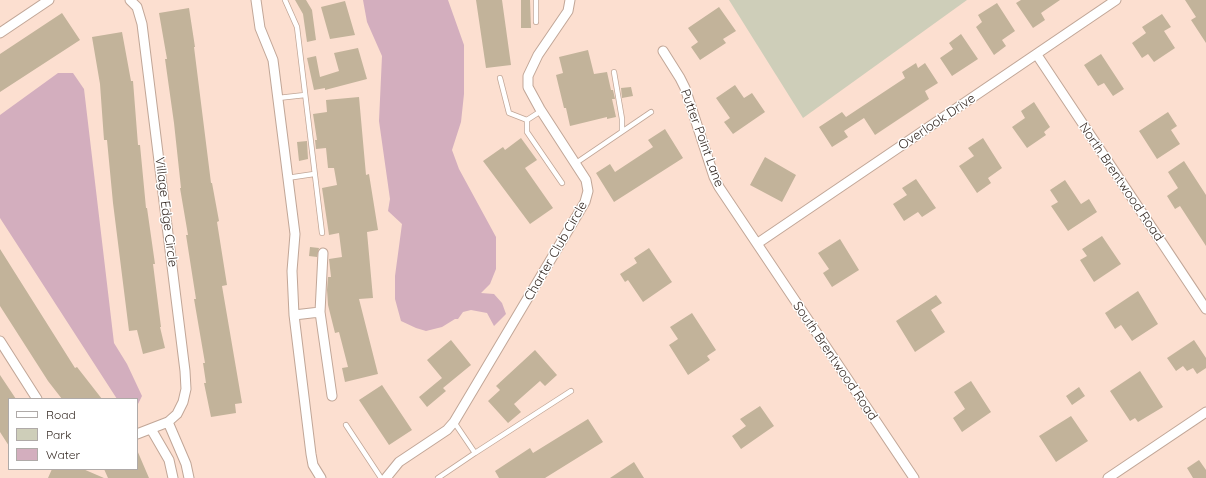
<!DOCTYPE html>
<html>
<head>
<meta charset="utf-8">
<style>
  body { margin:0 }
  #map { position:relative; width:1206px; height:478px; overflow:hidden; background:#fcdfd0; font-family:Quicksand,sans-serif }
  canvas { display:block }
  .legend { position:absolute; left:8px; top:398px; width:130px; height:72px; box-sizing:border-box; background:#fff; border:1px solid #afaaa8; margin:0; padding:5px 7px; list-style:none; font-size:12px; color:#362b25 }
  .legend li { display:flex; align-items:center; gap:8px; height:20px }
  .legend b { width:20px; border:1px solid #afaaa8 }
</style>
</head>
<body>
<div id="map">
<canvas width="1206" height="478"></canvas>
<ul class="legend">
<li><b style="height:5px;background:#fff"></b>Road</li>
<li><b style="height:11px;background:#ceceb9"></b>Park</li>
<li><b style="height:11px;background:#d3aebe"></b>Water</li>
</ul>
</div>
<script>
const c = document.querySelector('canvas').getContext('2d');
c.lineJoin = 'round';
function fillPath(path, color) { c.fillStyle = color; c.fill(path, 'evenodd'); }
const shape = rows => new Path2D(rows.map(r => 'M' + r).join(''));
function stroke(path, color, width, dash) { c.strokeStyle = color; c.lineWidth = width; c.lineCap = dash ? 'butt' : 'round'; c.setLineDash(dash || []); c.stroke(path); }
function write(font, color, halo, rows, align = 'center') {
  c.font = font + ' Quicksand,sans-serif'; c.lineWidth = 3; c.setLineDash([]); c.textBaseline = 'middle'; c.strokeStyle = halo; c.fillStyle = color; for (const [text, x, y, turn = 0] of rows) {
    c.save(); c.translate(x, y); c.rotate((+turn || 0) * Math.PI / 180); c.textAlign = isNaN(turn) ? turn : align; if (halo) c.strokeText(text, 0, 0); c.fillText(text, 0, 0); c.restore();
  }
}
const green = shape([
  [729,0,967,0,803,118]
]);
const water = shape([
  [363,0,448,0,464,45,464,94,461,122,452,150,459,169,496,237,496,269,490,284,481,293,494,294,502,303,506,314,494,326,487,313,471,310,463,312,458,319,455,319,442,327,426,331,416,328,401,321,395,299,395,276,402,224,388,211,390,199,379,121,382,56,367,22],
  [58,73,73,73,84,89,114,343,127,364,142,396,137,406,137,399,117,399,0,218,0,115]
]);
const building = shape([
  [295,0,306,0,312,10,316,40,307,42,303,14],
  [476,0,502,0,511,65,486,68],
  [521,0,530,0,531,28,521,28],
  [1021,0,1060,0,1041,13,1045,20,1033,28,1016,3],
  [1185,0,1206,0,1206,43,1191,20,1196,17],
  [345,1,355,35,330,39,321,7],
  [997,3,1015,31,1002,40,1006,46,994,55,976,27,982,22,978,15],
  [719,7,736,31,723,39,726,43,700,60,691,47,698,42,688,28],
  [189,8,195,47,194,47,211,183,212,183,219,221,217,222,227,285,222,286,242,403,235,404,236,413,211,417,204,383,206,383,203,363,205,363,194,299,196,299,186,235,188,235,180,188,181,188,174,123,165,59,167,59,159,13],
  [62,13,80,40,0,92,0,54],
  [1162,14,1171,27,1164,31,1175,48,1154,62,1148,54,1142,58,1132,43,1146,33,1142,27],
  [122,32,131,81,133,81,138,145,140,145,146,208,147,208,155,264,153,264,161,327,160,327,165,348,143,354,137,330,129,331,113,203,107,140,104,140,100,84,92,37],
  [961,34,978,59,952,76,940,58,953,49,949,43],
  [358,48,367,79,325,90,325,88,314,90,307,58,316,56,320,77,339,71,334,53],
  [588,50,594,74,607,72,611,90,613,90,615,99,612,99,616,117,607,119,607,117,570,126,566,108,564,108,556,75,563,73,559,57],
  [1101,54,1124,89,1113,96,1104,83,1098,86,1084,65],
  [916,63,918,68,925,63,938,83,925,91,929,99,875,135,864,118,844,131,848,137,832,147,819,127,842,112,846,117,905,78,902,72],
  [735,85,744,98,752,93,765,112,733,134,724,122,730,118,716,98],
  [631,87,633,96,622,98,621,88],
  [359,97,366,175,369,174,378,230,367,232,373,298,359,299,378,374,345,382,342,368,348,367,339,332,335,333,328,305,327,290,328,277,331,277,329,259,342,257,339,233,329,235,322,188,337,185,334,168,328,168,326,148,316,149,315,140,317,140,313,114,327,112,326,100],
  [1034,102,1050,127,1044,132,1046,135,1027,148,1012,127,1025,118,1021,111],
  [1168,112,1177,126,1171,130,1180,144,1157,159,1139,131],
  [665,129,683,158,614,202,596,173,610,164,615,172,653,147,648,140],
  [521,138,537,160,525,168,553,208,530,224,483,161,503,147,505,150],
  [983,138,1002,168,988,178,991,183,977,193,959,166,974,156,968,148],
  [307,141,308,159,299,161,297,142],
  [765,157,796,175,782,202,750,185],
  [1184,161,1206,195,1206,246,1180,206,1175,209,1167,196,1178,188,1168,172],
  [916,179,936,208,922,217,918,212,904,221,893,204,907,195,902,188],
  [1065,180,1081,204,1089,199,1097,212,1068,231,1051,206,1058,202,1050,190],
  [1102,236,1121,264,1094,282,1080,260,1087,256,1082,249],
  [840,239,859,270,832,287,823,273,829,269,818,253],
  [310,247,319,248,317,257,309,256],
  [649,248,672,282,643,302,628,280,625,282,620,274,637,263,634,258],
  [0,249,75,368,77,367,102,399,62,399,48,381,0,306],
  [1138,291,1158,324,1132,341,1121,325,1115,329,1105,313],
  [936,295,942,303,931,310,945,332,915,352,896,321],
  [692,313,716,350,707,356,710,360,688,375,669,345,678,339,670,327],
  [451,340,471,365,443,388,446,391,427,407,419,397,442,378,427,360],
  [1194,340,1206,358,1206,368,1197,374,1193,368,1187,371,1183,366,1176,371,1167,358],
  [535,350,557,375,545,386,540,381,514,404,521,412,508,423,488,401,500,390,496,386],
  [1140,371,1163,407,1138,422,1135,418,1130,421,1110,391],
  [0,375,16,399,9,399,9,446,0,432],
  [971,381,991,412,962,432,953,418,965,409,954,392],
  [382,385,412,430,389,445,359,400],
  [1079,387,1085,396,1072,405,1066,396],
  [760,406,774,426,741,449,732,436,746,426,740,419],
  [1071,416,1088,441,1056,462,1039,436],
  [588,419,603,442,545,478,499,478,495,471,530,448,533,453],
  [137,450,149,478,108,478,104,469,137,469],
  [1199,460,1206,470,1206,478,1193,478,1187,468],
  [634,462,644,478,610,478],
  [52,469,83,469,104,478,48,478]
]);
const lane = shape([
  [285,0,297,27,322,233],
  [536,22,536,0],
  [614,72,622,119,622,131],
  [500,78,509,113,527,120],
  [278,98,305,95],
  [541,111,527,120,527,132,562,183],
  [576,163,651,112],
  [287,178,314,174],
  [454,422,475,453,571,391],
  [346,425,381,478],
  [438,478,475,453]
]);
const street = shape([
  [130,0,137,7,142,24,185,371,186,389,183,402,177,414,168,422,137,434],
  [256,0,260,28,273,60,295,234,292,271,294,315,311,454,313,465,321,478],
  [0,33,49,0],
  [663,51,680,78,685,88,714,177,719,187,914,478],
  [1037,55,1206,309],
  [758,243,1116,0],
  [320,312,323,253],
  [294,315,320,312,332,396],
  [0,341,37,399],
  [168,422,186,464,189,478],
  [151,429,169,460,173,478],
  [386,478,399,462,447,430,454,422,585,202,588,191,586,180,540,109,528,87,528,76,538,55,568,11,570,0],
  [1108,478,1206,412]
]);
const streetNames = [
  ["Overlook Drive",937,122,-34],
  ["Putter Point Lane",702,138,70],
  ["North Brentwood Road",1121,182,56],
  ["Village Edge Circle",166,212,83],
  ["Charter Club Circle",556,251,-60],
  ["South Brentwood Road",835,361,56]
];
fillPath(green, '#ceceb9');
fillPath(water, '#d3aebe');
fillPath(building, '#c2b39a');
stroke(lane, '#c1a697', 6);
stroke(street, '#c1a697', 11);
stroke(lane, '#fff', 4.5);
stroke(street, '#fff', 9);
write('13px', '#362b25', '#fff', streetNames);
</script>
</body>
</html>
